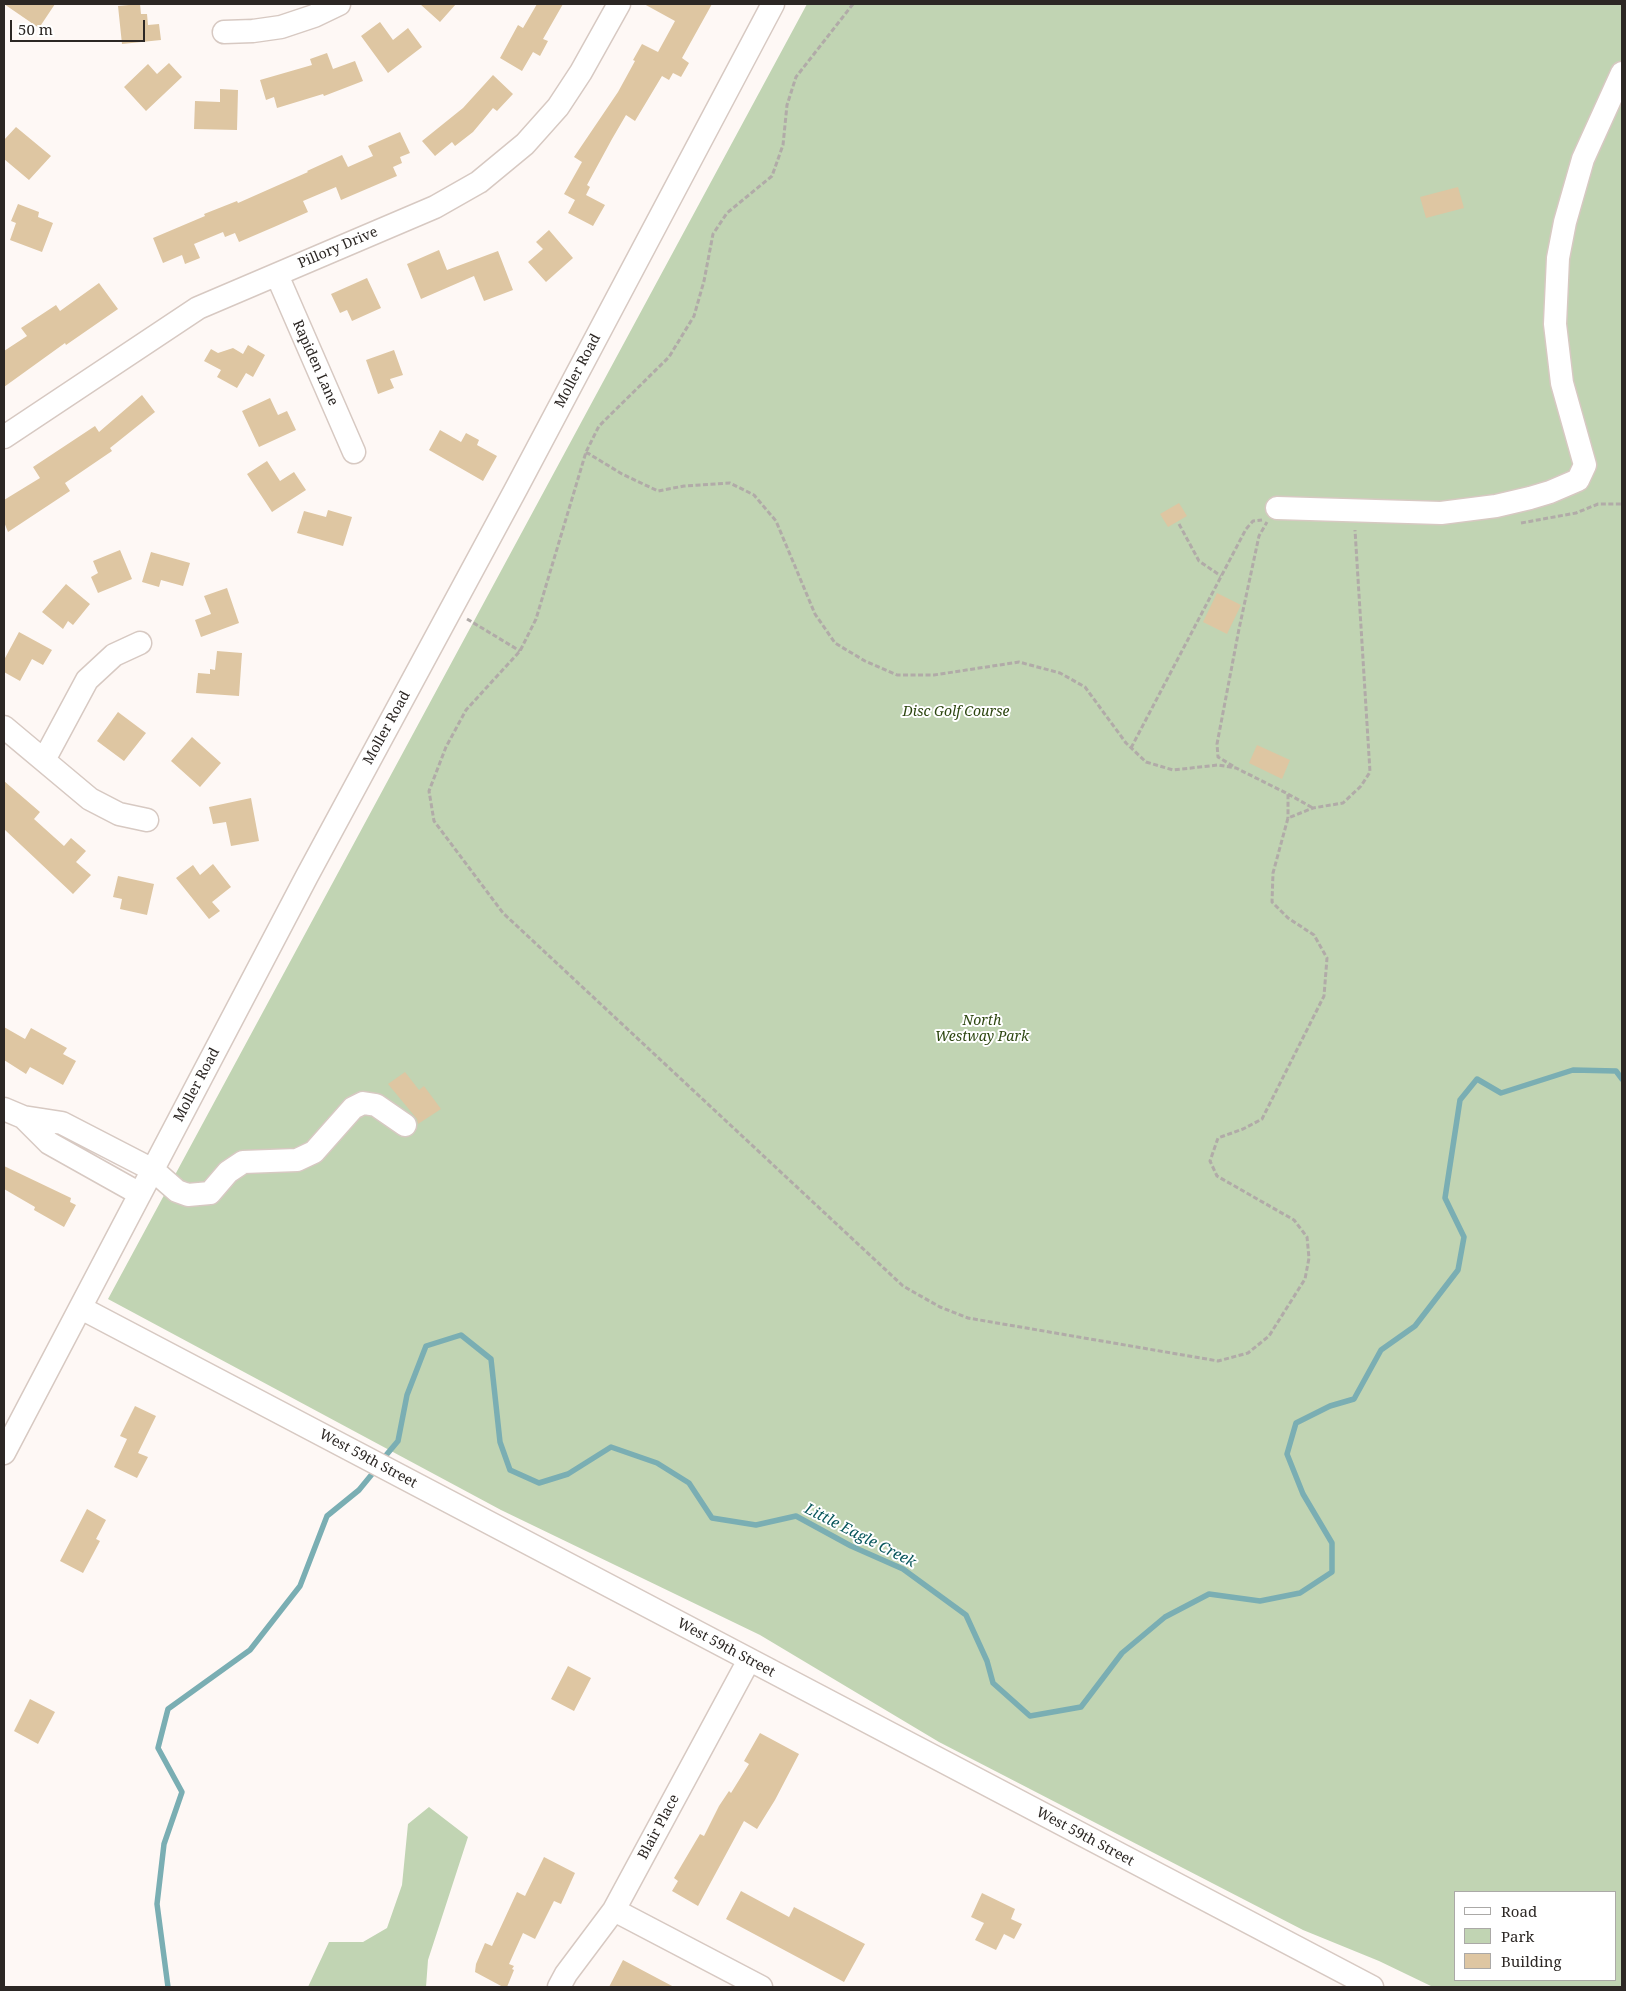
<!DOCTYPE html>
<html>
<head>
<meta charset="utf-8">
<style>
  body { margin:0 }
  #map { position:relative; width:1626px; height:1991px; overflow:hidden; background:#fef8f5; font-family:"Noto Serif",serif }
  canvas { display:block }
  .frame { position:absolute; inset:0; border:5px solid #2c2724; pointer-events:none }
  .legend { position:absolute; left:1454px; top:1891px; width:162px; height:90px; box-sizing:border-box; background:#fff; border:1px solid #aba9a7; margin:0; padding:6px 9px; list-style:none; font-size:15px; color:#2c2724 }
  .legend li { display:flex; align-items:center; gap:10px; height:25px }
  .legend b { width:25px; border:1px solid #aba9a7 }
  .scale { position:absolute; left:10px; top:20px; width:135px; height:22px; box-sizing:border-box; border:2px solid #2c2724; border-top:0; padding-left:6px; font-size:15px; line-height:18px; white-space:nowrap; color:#2c2724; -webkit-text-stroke:4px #fff; paint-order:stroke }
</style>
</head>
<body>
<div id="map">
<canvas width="1626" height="1991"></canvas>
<div class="frame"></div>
<ul class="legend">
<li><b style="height:6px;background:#fff"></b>Road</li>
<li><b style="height:14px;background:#c1d4b3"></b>Park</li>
<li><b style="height:14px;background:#dec6a2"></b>Building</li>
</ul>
<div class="scale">50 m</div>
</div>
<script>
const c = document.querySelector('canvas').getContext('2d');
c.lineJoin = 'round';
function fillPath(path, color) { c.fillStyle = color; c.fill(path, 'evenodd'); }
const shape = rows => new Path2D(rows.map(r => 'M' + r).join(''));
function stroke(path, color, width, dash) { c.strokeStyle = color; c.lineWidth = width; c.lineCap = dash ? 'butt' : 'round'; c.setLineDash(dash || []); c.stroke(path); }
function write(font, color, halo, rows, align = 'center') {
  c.font = font + ' "Noto Serif",serif'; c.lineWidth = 4; c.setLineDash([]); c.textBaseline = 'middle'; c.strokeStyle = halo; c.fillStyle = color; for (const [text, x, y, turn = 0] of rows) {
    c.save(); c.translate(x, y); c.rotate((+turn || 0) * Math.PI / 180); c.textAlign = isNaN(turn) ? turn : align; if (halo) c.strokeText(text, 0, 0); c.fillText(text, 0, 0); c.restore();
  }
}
const green = shape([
  [807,4,1622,4,1622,1987,1433,1987,1379,1961,1303,1930,939,1742,760,1635,501,1510,108,1299],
  [1455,1892,1615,1892,1615,1980,1455,1980],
  [429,1807,468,1837,428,1960,426,1987,308,1987,329,1942,363,1942,387,1928,402,1885,408,1824]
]);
const stream = shape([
  [382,1460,398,1441,407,1395,426,1346,461,1335,491,1359,500,1442,510,1470,539,1483,568,1474,611,1447,657,1463,689,1483,712,1518,756,1525,796,1516,851,1546,903,1569,966,1615,987,1661,993,1683,1030,1716,1081,1707,1122,1653,1165,1617,1209,1594,1260,1601,1300,1593,1332,1572,1332,1543,1303,1494,1287,1454,1296,1423,1330,1406,1354,1399,1381,1350,1415,1326,1458,1270,1464,1237,1445,1198,1460,1100,1477,1079,1501,1093,1573,1070,1616,1071,1622,1079],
  [168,1987,157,1904,164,1844,182,1792,158,1748,168,1709,250,1650,300,1586,327,1516,359,1490,377,1468]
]);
const building = shape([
  [4,4,55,4,39,28],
  [140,4,141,14,147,14,148,25,159,24,161,40,122,44,118,6],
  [420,4,456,4,440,22],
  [537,4,563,4,543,39,548,41,540,56,533,52,522,71,500,58,518,25,523,28],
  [644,4,712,4,682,58,689,63,681,77,673,73,669,80,662,76,635,121,626,115,612,139,587,185,590,187,586,195,605,205,593,226,568,213,575,200,564,194,582,162,574,157,618,92,635,61,633,60,642,44,658,52,675,21],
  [380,22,393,40,408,28,422,47,388,73,361,36],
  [327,53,333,69,355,61,363,81,324,96,323,94,277,108,274,97,266,100,260,80,312,65,310,59],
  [169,63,182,77,146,111,124,87,148,64,157,74],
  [493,75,513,94,497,111,493,108,473,132,455,146,452,142,435,156,422,141,463,108],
  [220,89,238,90,237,130,194,129,195,101,220,102],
  [16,127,51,156,29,180,4,159,4,140],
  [400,132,410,153,400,157,402,163,393,167,397,176,341,200,336,187,303,201,308,212,274,227,239,242,235,233,225,237,223,232,194,244,200,258,185,264,182,255,163,263,153,238,205,216,204,214,237,201,238,203,308,172,307,171,342,155,348,167,373,156,368,146],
  [1458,187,1464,208,1426,218,1420,197],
  [18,204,39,212,38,217,53,223,42,252,10,240,16,223,11,221],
  [549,230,573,258,546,282,528,262,543,249,536,242],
  [439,250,447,270,498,251,513,290,484,301,474,276,421,299,407,264],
  [367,278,381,308,352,321,347,310,340,313,331,294],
  [99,283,118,309,66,345,65,343,4,387,4,351,27,336,21,328,56,305,60,311],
  [248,345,265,355,253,377,246,373,237,388,217,377,221,370,204,361,211,349,218,353,233,348,243,354],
  [394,350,403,375,390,379,394,388,378,394,366,360],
  [142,395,155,412,110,448,112,451,65,483,70,491,8,532,4,522,4,500,40,478,33,467,95,426,99,432],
  [270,398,278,415,287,411,296,430,259,447,242,411],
  [440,430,461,442,466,433,479,440,477,445,497,456,483,481,429,450],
  [267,461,280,481,294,472,306,490,272,512,247,474],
  [1179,503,1187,516,1168,527,1160,514],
  [328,510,352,517,343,546,297,533,304,511,326,517],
  [120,550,132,579,98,593,91,577,98,573,93,561],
  [151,552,190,563,183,586,161,580,159,587,142,582],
  [66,584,90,604,73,625,68,621,63,629,42,612],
  [227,588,239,623,201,637,195,620,211,614,204,596],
  [1217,593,1241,605,1227,634,1203,622],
  [19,632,52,650,43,665,32,659,20,681,4,672,4,660],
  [217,651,242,653,239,696,196,693,198,673,210,674,210,669,215,670],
  [118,712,146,733,124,761,97,741],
  [192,737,221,763,200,787,171,761],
  [1257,745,1290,760,1282,779,1249,763],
  [4,781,40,812,34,819,64,846,71,838,86,851,76,862,91,875,73,894,4,829],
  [251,798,259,841,231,846,226,822,213,824,209,807],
  [213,864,231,887,212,902,220,911,209,919,176,878,193,865,200,875],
  [118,876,154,884,147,915,120,909,122,899,113,897],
  [4,1027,25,1039,31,1028,67,1048,63,1054,76,1061,63,1085,30,1067,26,1074,4,1060],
  [405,1072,419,1090,424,1086,441,1109,418,1124,417,1119,388,1084],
  [4,1166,71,1198,70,1202,76,1205,64,1227,34,1210,35,1207,4,1189],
  [135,1406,156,1416,138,1453,148,1457,137,1478,114,1467,127,1439,120,1436],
  [87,1509,106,1520,96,1539,100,1541,83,1573,60,1561],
  [568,1666,591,1678,574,1711,551,1699],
  [30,1699,55,1712,38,1744,14,1731],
  [760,1733,799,1754,775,1800,757,1829,744,1821,698,1906,672,1891,678,1881,674,1878,700,1834,704,1836,719,1806,729,1791,731,1793,749,1764,744,1761],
  [544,1857,575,1873,561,1904,554,1901,535,1939,523,1933,509,1964,514,1966,512,1969,514,1970,507,1987,503,1987,475,1972,476,1964,485,1943,492,1946,517,1892,525,1896],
  [741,1891,789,1917,794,1907,865,1944,844,1982,726,1919],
  [982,1893,1015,1909,1011,1919,1022,1924,1014,1939,1004,1934,996,1950,975,1940,984,1923,971,1917],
  [623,1960,674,1987,609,1987]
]);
const path = shape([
  [853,4,796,77,787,105,783,145,772,176,727,213,713,234,704,281,694,316,669,357,599,426,586,452,536,619,520,651,466,710,446,747,429,791,434,821,503,913,903,1286,940,1307,968,1318,1218,1361,1248,1353,1269,1336,1305,1279,1309,1258,1307,1237,1294,1220,1217,1176,1210,1161,1218,1138,1243,1129,1262,1119,1324,996,1327,958,1314,935,1288,918,1272,902,1273,873,1288,818,1313,808,1343,803,1361,786,1370,772,1355,530],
  [586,452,622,474,658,491,684,486,730,483,754,495,776,521,815,614,835,643,865,661,897,675,934,675,1019,662,1060,673,1085,687,1126,743,1146,762,1173,770,1218,765,1236,768,1288,794,1288,818],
  [1521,523,1576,513,1598,504,1622,504],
  [1179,524,1199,561,1221,576],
  [467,619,520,651],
  [1131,748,1246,529,1253,521,1262,520],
  [1233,766,1218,757,1217,744,1239,629,1259,536,1267,522],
  [1288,794,1313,808]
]);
const minor = shape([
  [224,32,253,31,281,27,314,16,339,4],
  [277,275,354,452],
  [4,437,198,308,435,207,479,182,525,144,558,107,581,72,619,4],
  [1277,508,1441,513,1496,506,1530,498,1550,492,1578,480,1585,465,1562,383,1555,324,1558,258,1565,222,1583,159,1622,73],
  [4,727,90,799,119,814,147,820],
  [44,760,87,680,114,655,140,643],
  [4,1109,23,1117,62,1123,153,1170,177,1191,188,1195,210,1193,228,1172,243,1162,297,1160,314,1152,353,1108,363,1103,376,1105,405,1125],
  [23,1117,49,1143,140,1194],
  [81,1308,1372,1987],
  [4,1453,307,876,516,489,773,4],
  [614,1910,761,1987],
  [559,1987,566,1974,614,1910,749,1660]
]);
const streetNames = [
  ["Pillory Drive",338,248,-23],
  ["Rapiden Lane",315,363,66],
  ["Moller Road",578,371,-62],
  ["Moller Road",387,728,-61],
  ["Moller Road",197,1085,-62],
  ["West 59th Street",368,1459,28],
  ["West 59th Street",726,1648,28],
  ["Blair Place",659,1827,-62],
  ["West 59th Street",1085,1837,28]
];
const parkNames = [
  ["Disc Golf Course",956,712],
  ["North",982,1021],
  ["Westway Park",982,1037]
];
const waterNames = [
  ["Little Eagle Creek",860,1536,27]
];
fillPath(green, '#c1d4b3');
stroke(stream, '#7aaeb3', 5.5);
fillPath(building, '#dec6a2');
stroke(minor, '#d7c9c2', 25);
stroke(path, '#b1aba8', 3, [5, 2.5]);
stroke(minor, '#fff', 22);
write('14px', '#2c2724', '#fff', streetNames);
write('italic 14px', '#2d4610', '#fff', parkNames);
write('italic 15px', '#08565b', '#fff', waterNames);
</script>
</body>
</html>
